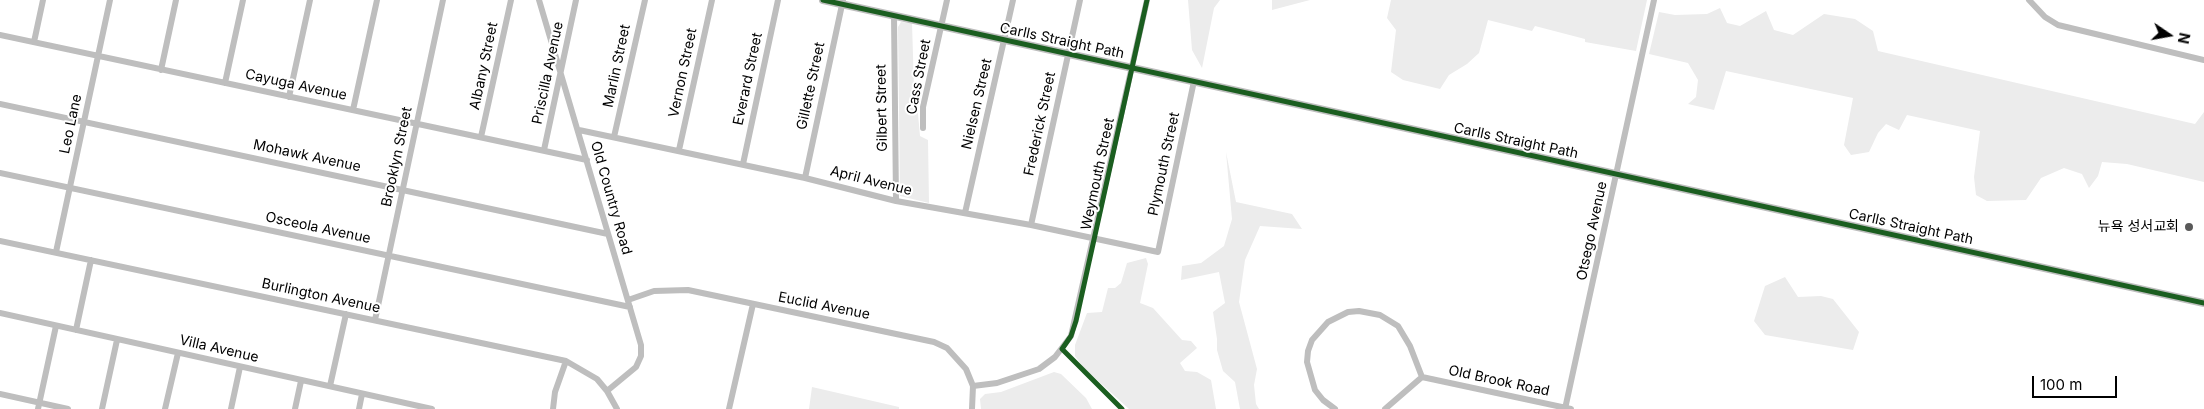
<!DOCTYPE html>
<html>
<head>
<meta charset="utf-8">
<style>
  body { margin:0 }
  #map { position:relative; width:2204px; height:409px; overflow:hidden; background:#fff; font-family:Inter,sans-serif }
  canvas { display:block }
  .north { position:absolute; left:2144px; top:10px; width:50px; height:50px; -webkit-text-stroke:4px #fff; paint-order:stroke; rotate:102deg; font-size:14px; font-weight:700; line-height:20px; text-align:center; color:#000 }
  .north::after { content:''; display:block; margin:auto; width:18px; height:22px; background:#000; clip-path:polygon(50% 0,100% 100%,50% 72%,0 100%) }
  .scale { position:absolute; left:2032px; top:376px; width:85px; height:22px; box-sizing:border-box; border:2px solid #000; border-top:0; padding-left:6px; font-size:15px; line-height:18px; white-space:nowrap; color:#000; -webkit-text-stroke:4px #fff; paint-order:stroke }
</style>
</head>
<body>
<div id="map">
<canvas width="2204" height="409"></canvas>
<div class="north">N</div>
<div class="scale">100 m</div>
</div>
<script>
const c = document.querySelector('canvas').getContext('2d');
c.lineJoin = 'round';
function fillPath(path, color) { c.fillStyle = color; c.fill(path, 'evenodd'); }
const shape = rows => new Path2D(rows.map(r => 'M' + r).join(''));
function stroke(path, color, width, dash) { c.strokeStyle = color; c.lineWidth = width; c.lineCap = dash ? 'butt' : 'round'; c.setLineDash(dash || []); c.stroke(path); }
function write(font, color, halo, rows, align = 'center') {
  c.font = font + ' Inter,"Noto Sans KR",sans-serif'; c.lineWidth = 4; c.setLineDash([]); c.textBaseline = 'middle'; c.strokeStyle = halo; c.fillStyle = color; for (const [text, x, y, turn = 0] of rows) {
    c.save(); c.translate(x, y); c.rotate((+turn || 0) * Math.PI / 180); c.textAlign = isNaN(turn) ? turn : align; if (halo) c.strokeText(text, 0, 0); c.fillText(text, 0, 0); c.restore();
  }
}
const green = shape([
  [1188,0,1220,0,1214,8,1202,68,1192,50],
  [1272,0,1310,0,1272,10],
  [1391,0,1647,0,1636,51,1585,42,1585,39,1535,26,1532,31,1488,20,1479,53,1467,64,1449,75,1440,89,1403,80,1391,72,1396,30,1387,18],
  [1720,8,1727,23,1740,26,1766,11,1774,30,1793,35,1824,14,1855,19,1873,31,1878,51,2195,124,2204,112,2204,182,2127,164,2102,162,2098,176,2089,188,2082,174,2064,168,2041,178,2026,200,1987,201,1976,195,1974,177,1980,131,1907,115,1899,130,1886,124,1878,133,1869,152,1851,155,1844,145,1853,98,1726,71,1714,110,1688,104,1696,97,1698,80,1688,63,1649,54,1659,12,1675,15,1707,14],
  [901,22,912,23,914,88,920,88,917,103,920,136,928,140,929,203,900,196,898,27],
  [1226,152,1236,202,1292,214,1302,229,1260,226,1245,260,1239,302,1257,369,1254,385,1256,404,1259,409,1240,409,1235,382,1223,371,1217,350,1217,339,1213,312,1225,303,1219,272,1181,280,1182,266,1201,263,1224,246,1232,219],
  [1146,258,1148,264,1140,303,1153,308,1182,340,1191,341,1197,348,1180,363,1185,371,1197,372,1211,380,1216,409,1129,409,1084,368,1075,356,1075,345,1087,313,1102,312,1108,288,1115,288,1121,283,1127,263],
  [1785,277,1798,297,1821,296,1833,299,1859,332,1853,350,1765,335,1754,321,1765,286],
  [1054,372,1061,374,1086,398,1092,409,981,409,980,399,985,394,1001,392],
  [812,387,899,407,899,409,809,409]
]);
const minor = shape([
  [539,0,641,345,641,356,636,367,607,391],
  [2029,0,2045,17,2058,25,2204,60],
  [894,15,896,201],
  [0,35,587,160],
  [34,42,43,0],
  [161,70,176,0],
  [225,83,243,0],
  [289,97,310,0],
  [0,104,608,234],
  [353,110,377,0],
  [923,128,923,107,947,0],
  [579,130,805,178,896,201,1031,225,1158,252,1194,81],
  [481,137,511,0],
  [614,137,645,0],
  [544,150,576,0],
  [679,150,712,0],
  [743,164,778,0],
  [0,173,630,307],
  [805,178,843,0],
  [965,213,1013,0],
  [1031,225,1080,0],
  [0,241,566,361,597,379,607,391,617,409],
  [56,252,110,0],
  [628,300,654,291,688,290,934,342,947,348,966,369,973,386,972,409],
  [0,313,432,409],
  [375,320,443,0],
  [76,330,91,260],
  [1422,377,1571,409],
  [330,386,346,314],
  [973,386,997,383,1039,369,1055,357,1071,336,1147,0],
  [0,394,68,409],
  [38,409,56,326],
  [102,409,117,340],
  [165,409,178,353],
  [231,409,240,367],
  [295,409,301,381],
  [359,409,362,394],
  [553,409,555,392,566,361],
  [729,409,753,304],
  [1335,409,1323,400,1315,390,1307,362,1308,351,1312,340,1328,322,1348,312,1359,311,1380,315,1398,326,1410,346,1422,377,1385,409],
  [1565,409,1654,0]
]);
const tertiary = shape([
  [823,0,2204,303]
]);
const cycleway = shape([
  [823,0,2204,303],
  [1122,409,1062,349,1071,336,1076,321,1147,0]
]);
const markers = [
  [2189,227,5,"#595959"]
];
const streetNames = [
  ["Carlls Straight Path",1062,41,12],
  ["Albany Street",484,66,-78],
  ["Marlin Street",617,66,-78],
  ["Priscilla Avenue",548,73,-78],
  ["Vernon Street",683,73,-78],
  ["Cass Street",919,77,-79],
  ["Everard Street",748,79,-78],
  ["Cayuga Avenue",296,85,12],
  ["Gillette Street",811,86,-78],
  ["Nielsen Street",977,104,-77],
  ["Gilbert Street",882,108,-91],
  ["Leo Lane",71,124,-78],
  ["Frederick Street",1040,124,-78],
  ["Carlls Straight Path",1516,141,12],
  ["Mohawk Avenue",307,156,12],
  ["Brooklyn Street",397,157,-78],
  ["Plymouth Street",1164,164,-78],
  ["Weymouth Street",1098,174,-78],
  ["April Avenue",871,181,14],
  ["Old Country Road",611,198,74],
  ["Carlls Straight Path",1911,227,12],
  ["Osceola Avenue",318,228,12],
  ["Otsego Avenue",1592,231,-78],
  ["Burlington Avenue",321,296,12],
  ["Euclid Avenue",824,306,11],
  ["Villa Avenue",219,349,13],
  ["Old Brook Road",1499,381,12]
];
const poiNames = [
  ["뉴욕 성서교회",2179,227]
];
fillPath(green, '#ececec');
stroke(minor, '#bebebe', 6);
stroke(tertiary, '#bebebe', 8);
stroke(cycleway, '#1b5e20', 5);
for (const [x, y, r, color] of markers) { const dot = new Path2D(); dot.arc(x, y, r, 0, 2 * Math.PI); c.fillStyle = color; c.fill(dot); stroke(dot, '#fff', 2); }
write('14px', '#000', '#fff', streetNames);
write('14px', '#000', '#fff', poiNames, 'right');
</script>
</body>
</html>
